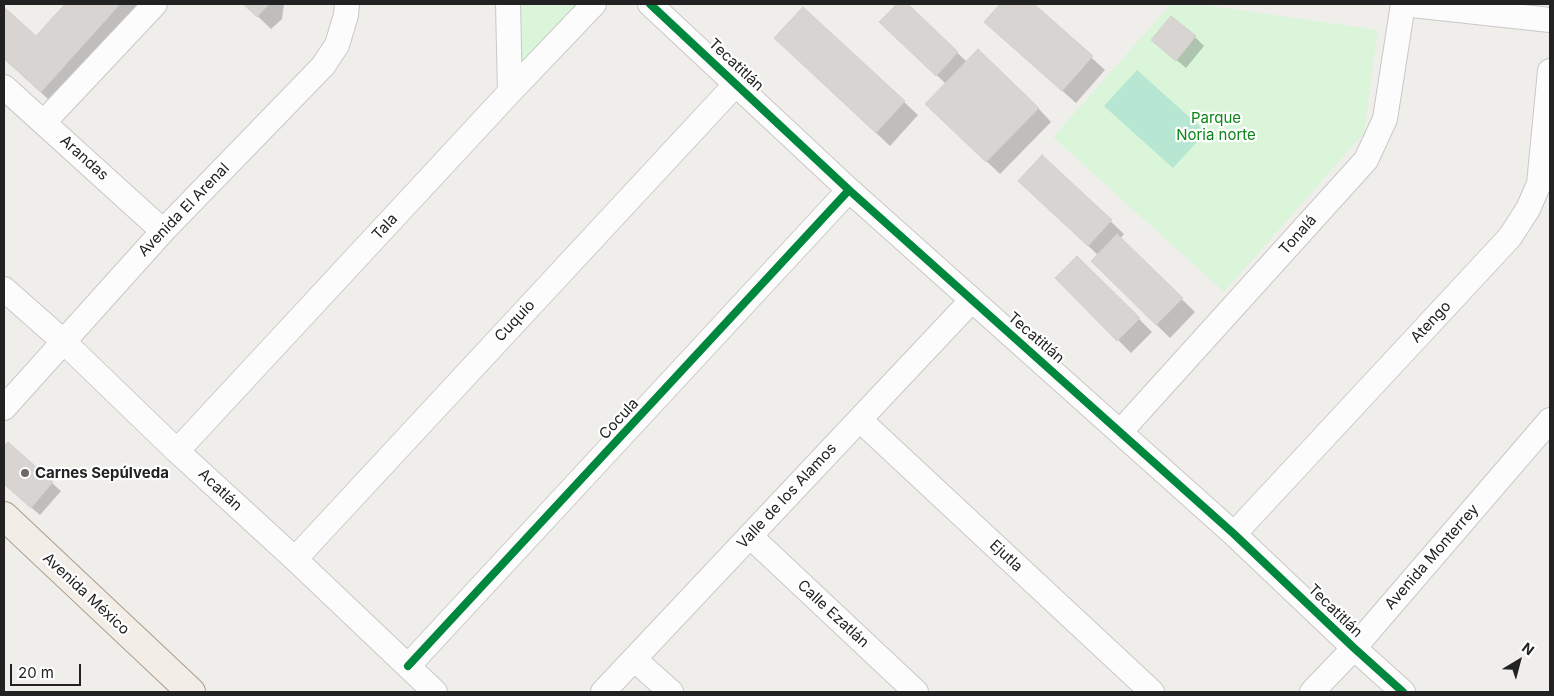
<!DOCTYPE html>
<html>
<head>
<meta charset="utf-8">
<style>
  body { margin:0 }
  #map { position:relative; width:1554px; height:696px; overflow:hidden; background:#f0eeeb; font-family:Inter,sans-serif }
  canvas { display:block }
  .frame { position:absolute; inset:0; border:5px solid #222; pointer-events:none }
  .north { position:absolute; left:1494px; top:636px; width:50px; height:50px; -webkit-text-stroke:4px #fff; paint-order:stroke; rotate:37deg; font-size:14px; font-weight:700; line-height:20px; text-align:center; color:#222 }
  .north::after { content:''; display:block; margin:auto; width:18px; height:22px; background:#222; clip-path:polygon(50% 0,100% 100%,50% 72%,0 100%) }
  .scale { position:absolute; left:10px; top:664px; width:71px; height:22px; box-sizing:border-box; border:2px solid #222; border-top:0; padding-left:6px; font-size:15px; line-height:18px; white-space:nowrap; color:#222; -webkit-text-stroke:4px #fff; paint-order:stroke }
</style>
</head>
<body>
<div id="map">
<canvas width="1554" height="696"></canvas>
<div class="frame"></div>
<div class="north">N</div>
<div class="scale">20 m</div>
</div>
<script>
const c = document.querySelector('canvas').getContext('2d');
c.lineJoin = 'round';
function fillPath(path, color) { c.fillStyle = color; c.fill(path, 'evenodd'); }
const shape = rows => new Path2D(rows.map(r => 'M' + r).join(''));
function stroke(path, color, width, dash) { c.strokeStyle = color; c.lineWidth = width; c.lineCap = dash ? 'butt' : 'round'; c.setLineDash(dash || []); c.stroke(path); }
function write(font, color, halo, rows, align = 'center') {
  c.font = font + ' Inter,sans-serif'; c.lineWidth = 4.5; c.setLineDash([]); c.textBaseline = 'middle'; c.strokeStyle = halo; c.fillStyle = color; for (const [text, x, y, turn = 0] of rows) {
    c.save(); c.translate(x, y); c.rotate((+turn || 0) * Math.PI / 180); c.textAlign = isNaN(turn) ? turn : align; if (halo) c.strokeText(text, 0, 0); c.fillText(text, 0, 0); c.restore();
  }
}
const park = shape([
  [521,4,579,4,521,66],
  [1171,4,1198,4,1378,30,1364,133,1224,292,1053,137]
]);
const pitch = shape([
  [1137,70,1206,132,1173,168,1104,106]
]);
const shadow = shape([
  [66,4,139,4,58,108,4,59,4,8,36,37],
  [245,4,284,4,282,19,271,29],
  [898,4,906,4,967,62,1038,108,1051,122,1000,174,940,117,946,84,881,22],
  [1001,4,1032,4,1105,70,1076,103,985,22],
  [803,8,918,115,890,146,789,51],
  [1195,37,1204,46,1186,68,1153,40],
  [1042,157,1124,234,1120,239,1195,312,1170,338,1092,261,1098,255,1032,194],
  [1077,257,1152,332,1131,353,1057,278],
  [8,444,61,491,40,515,4,484,4,448]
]);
const building = shape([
  [65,4,120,4,41,92,4,58,4,7,36,36,65,4],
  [243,4,269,4,257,17,243,4],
  [897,4,908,4,958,52,936,76,879,22,897,4],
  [1000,4,1034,4,1093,56,1062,91,984,22,1000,4],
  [803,7,905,101,876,133,774,38,803,7],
  [1171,16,1196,36,1176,61,1151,40,1171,16],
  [978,49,1039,108,986,162,925,104,978,49],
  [1042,155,1112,220,1088,246,1018,181,1042,155],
  [1117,234,1183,298,1156,325,1091,261,1117,234],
  [1077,256,1140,318,1117,341,1055,278,1077,256],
  [8,442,53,482,31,508,4,484,4,446,8,442]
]);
const minor = shape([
  [508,4,510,92],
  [650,4,849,190,1234,534,1354,648,1403,692],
  [1403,4,1550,20],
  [4,87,163,231],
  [44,122,155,4],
  [4,289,63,341,177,451,295,559,435,692],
  [4,408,163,231,323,66,337,45,346,15,347,4],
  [860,420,1152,692],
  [1121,431,1366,160,1385,119,1403,4],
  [177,451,510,92,594,4],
  [1234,534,1510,237,1528,209,1539,184,1550,71],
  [750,536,916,692],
  [295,559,736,84],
  [634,659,671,692],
  [408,666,849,190],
  [603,692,972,300],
  [1312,692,1354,648,1550,420]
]);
const major = shape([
  [4,516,191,692]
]);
const cycleway = shape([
  [650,4,849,190,1234,534,1354,648,1403,692],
  [408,666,849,190]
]);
const markers = [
  [25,473,5,"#6a6968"]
];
const streetNames = [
  ["Tecatitlán",736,65,43],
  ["Arandas",84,158,42],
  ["Avenida El Arenal",184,210,-46],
  ["Tala",385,227,-47],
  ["Tonalá",1298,235,-48],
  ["Cuquio",515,321,-47],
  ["Atengo",1431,322,-47],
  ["Tecatitlán",1036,338,41],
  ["Cocula",619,419,-47],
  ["Acatlán",220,490,43],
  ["Valle de los Alamos",787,496,-47],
  ["Ejutla",1006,556,43],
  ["Avenida Monterrey",1432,557,-49],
  ["Avenida México",86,594,43],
  ["Tecatitlán",1335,611,44],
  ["Calle Ezatlán",833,614,43]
];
const parkNames = [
  ["Parque",1216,118],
  ["Noria norte",1216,135]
];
const poiNames = [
  ["Carnes Sepúlveda",35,473]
];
fillPath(park, '#daf5da');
fillPath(pitch, '#b7e6d2');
fillPath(shadow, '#0003');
fillPath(building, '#d7d4d2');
stroke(building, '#d3d0cc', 1);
stroke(minor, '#c9c8c7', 26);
stroke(major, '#a79c86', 30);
stroke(minor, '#fdfcfc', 24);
stroke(major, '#f3ede7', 28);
stroke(cycleway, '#00873e', 8);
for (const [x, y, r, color] of markers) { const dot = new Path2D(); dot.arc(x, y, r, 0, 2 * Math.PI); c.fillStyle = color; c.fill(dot); stroke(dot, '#fff', 2); }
write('15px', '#222', '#fff', streetNames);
write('15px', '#0c8416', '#fff', parkNames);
write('bold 15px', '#222', '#fff', poiNames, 'left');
</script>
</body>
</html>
